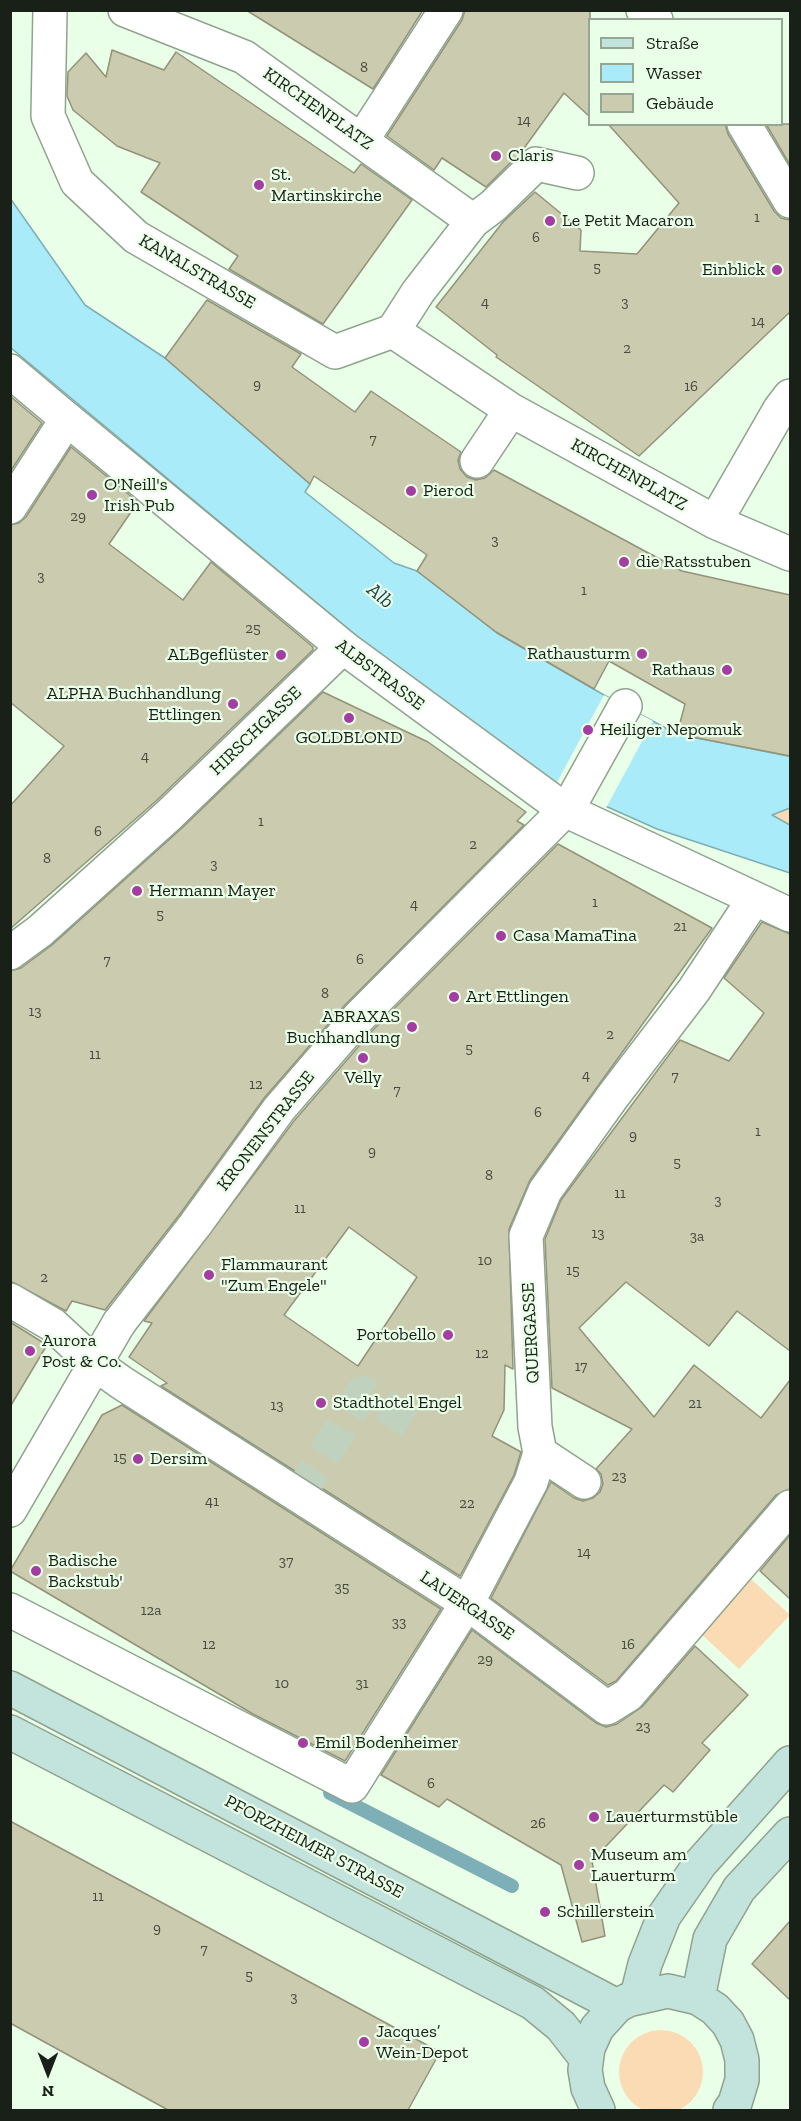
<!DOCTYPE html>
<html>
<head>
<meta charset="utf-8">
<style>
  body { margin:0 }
  #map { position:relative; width:801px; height:2121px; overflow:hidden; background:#eaffe8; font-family:"Zilla Slab",serif }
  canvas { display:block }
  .frame { position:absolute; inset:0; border:12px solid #192018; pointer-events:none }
  .legend { position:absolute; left:588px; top:18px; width:195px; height:108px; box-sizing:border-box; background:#eaffe8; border:2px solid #96a695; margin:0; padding:8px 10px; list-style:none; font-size:18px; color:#192018 }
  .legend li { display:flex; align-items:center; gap:12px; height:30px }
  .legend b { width:30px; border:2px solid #96a695 }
  .north { position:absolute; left:18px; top:2043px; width:60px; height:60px; -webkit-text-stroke:4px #eaffe8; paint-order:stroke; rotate:180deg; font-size:16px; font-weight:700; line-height:24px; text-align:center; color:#192018 }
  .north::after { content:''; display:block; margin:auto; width:21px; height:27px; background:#192018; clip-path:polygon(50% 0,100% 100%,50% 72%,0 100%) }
</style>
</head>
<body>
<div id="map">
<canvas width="801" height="2121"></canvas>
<div class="frame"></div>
<ul class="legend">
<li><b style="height:8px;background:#c2e4dd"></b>Straße</li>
<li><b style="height:16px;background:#aaebf9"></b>Wasser</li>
<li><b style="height:16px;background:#cbcbaf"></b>Gebäude</li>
</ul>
<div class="north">N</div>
</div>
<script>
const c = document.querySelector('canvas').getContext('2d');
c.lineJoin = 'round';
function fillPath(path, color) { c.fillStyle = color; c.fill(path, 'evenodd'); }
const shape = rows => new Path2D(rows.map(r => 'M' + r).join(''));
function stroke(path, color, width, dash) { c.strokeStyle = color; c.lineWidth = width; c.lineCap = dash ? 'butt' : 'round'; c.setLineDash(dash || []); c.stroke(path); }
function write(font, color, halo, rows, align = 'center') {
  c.font = font + ' "Zilla Slab",serif'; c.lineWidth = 4.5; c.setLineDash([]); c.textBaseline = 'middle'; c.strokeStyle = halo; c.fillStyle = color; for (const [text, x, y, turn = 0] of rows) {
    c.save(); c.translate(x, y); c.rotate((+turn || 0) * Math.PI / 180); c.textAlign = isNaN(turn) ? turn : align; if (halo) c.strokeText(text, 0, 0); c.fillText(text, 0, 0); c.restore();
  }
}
const green = shape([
  [790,808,790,825,771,815],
  [750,1578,790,1615,739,1669,700,1633],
  '619 2072a42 42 0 1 1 84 0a42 42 0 1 1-84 0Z'
]);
const water = shape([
  [10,198,85,305,165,358,310,484,305,492,394,563,417,571,497,633,604,695,677,734,788,756,790,747,790,808,772,815,790,825,790,873,657,829,556,784,501,751,359,638,11,348,10,198]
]);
const pier = shape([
  [604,695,653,721,606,808,556,784]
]);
const stream = shape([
  [330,1793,512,1886]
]);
const building = shape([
  [246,10,423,10,373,89,246,10],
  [465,10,590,10,590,117,564,93,522,151,486,187,442,158,434,170,387,136,462,20,465,10],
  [112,50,164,70,176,52,354,173,361,164,412,200,323,324,229,269,238,256,141,192,160,163,117,146,73,110,67,96,68,72,86,53,106,77,112,50],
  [608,124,725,124,728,134,774,211,781,218,790,220,790,312,639,456,496,357,497,355,436,307,503,222,535,192,581,230,580,251,637,254,679,203,608,124],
  [766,124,790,124,790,165,766,124],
  [207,300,301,354,292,367,355,412,371,391,461,452,458,460,460,469,467,477,476,480,485,478,494,470,682,571,790,595,790,756,677,734,685,704,609,661,594,689,496,632,417,571,427,555,314,476,310,484,165,358,207,300],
  [10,396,42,423,10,472,10,396],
  [71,447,138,502,109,544,183,600,211,562,313,647,313,650,156,801,10,929,10,806,64,746,10,702,10,525,19,523,26,517,71,447],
  [323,692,428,742,526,812,517,821,524,825,345,1005,265,1097,180,1214,105,1310,72,1301,66,1311,10,1281,10,971,21,968,52,945,182,828,323,692],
  [558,844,712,928,530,1180,509,1229,513,1369,505,1365,504,1410,492,1436,521,1452,514,1475,460,1576,161,1386,167,1383,129,1357,152,1323,144,1321,294,1121,372,1031,558,844],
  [349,1227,417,1277,358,1366,284,1315,349,1227],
  [762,922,790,934,790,1351,737,1311,709,1346,626,1282,579,1328,654,1417,694,1365,761,1418,790,1380,790,1489,776,1495,616,1681,608,1685,491,1598,551,1482,574,1498,583,1501,593,1498,600,1492,603,1484,601,1474,596,1469,632,1429,552,1388,545,1239,561,1200,680,1040,729,1061,764,1013,724,978,762,922],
  [10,1322,47,1345,10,1407,10,1322],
  [122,1405,441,1609,345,1761,253,1714,10,1571,102,1415,122,1405],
  [790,1535,790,1599,760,1571,790,1535],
  [472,1630,596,1723,606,1727,617,1724,642,1707,695,1646,748,1695,702,1743,710,1750,673,1792,664,1785,592,1861,605,1936,582,1942,561,1865,447,1799,439,1807,381,1775,472,1630],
  [10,1821,440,2052,408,2110,168,2110,10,2023,10,1821],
  [790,1921,790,2000,752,1964,790,1921]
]);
const minorTunnel = shape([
  [298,1497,363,1392,414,1424]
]);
const pedestrian = shape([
  [50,10,48,116,77,182,136,237,335,352,393,331],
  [125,10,244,57,473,221,418,292,393,331],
  [643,10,656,20],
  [744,124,790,201],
  [362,140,446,10],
  [473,221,493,206,536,164,577,173],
  [393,331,511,410,715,522,790,554],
  [67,419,343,647],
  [477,461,511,410],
  [715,522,780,409,790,396],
  [576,794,625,706],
  [119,1323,195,1225,279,1109,358,1018,565,810]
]);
const minor = shape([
  [10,371,67,419,10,507],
  [10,953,40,931,169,815,343,647,565,810,790,915],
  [10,1300,53,1325,94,1363,122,1383,467,1603,607,1708,628,1695,790,1507],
  [540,1453,584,1482],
  [10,1510,119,1323],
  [10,1610,352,1786,467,1603,531,1482,540,1453,535,1427,526,1236,545,1191,613,1096,694,990,754,899]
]);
const secondary = shape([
  [10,1688,617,2006],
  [10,1732,533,2003,561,2026,586,2058],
  [637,1996,645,1964,664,1916,700,1864,790,1763],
  [698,1998,710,1939,739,1889,790,1834],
  [598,2110,588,2088,585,2070,588,2048,597,2028,617,2006,628,2000,668,1991,698,1998,715,2009,728,2023,737,2040,742,2060,742,2080,735,2103,730,2110]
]);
const markers = [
  [496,156,6,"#a33da1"],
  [259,185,6,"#a33da1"],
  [550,221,6,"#a33da1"],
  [777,270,6,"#a33da1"],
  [411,491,6,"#a33da1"],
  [92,495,6,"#a33da1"],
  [624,562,6,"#a33da1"],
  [642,654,6,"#a33da1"],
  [281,655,6,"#a33da1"],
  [727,670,6,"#a33da1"],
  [233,704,6,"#a33da1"],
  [349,718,6,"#a33da1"],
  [588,730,6,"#a33da1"],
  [137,891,6,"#a33da1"],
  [501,936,6,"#a33da1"],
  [454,997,6,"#a33da1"],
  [412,1027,6,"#a33da1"],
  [363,1058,6,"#a33da1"],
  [209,1275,6,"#a33da1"],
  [448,1335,6,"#a33da1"],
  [30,1351,6,"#a33da1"],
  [321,1403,6,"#a33da1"],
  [138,1459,6,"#a33da1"],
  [36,1571,6,"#a33da1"],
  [303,1743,6,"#a33da1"],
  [594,1817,6,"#a33da1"],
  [579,1865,6,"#a33da1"],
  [545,1912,6,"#a33da1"],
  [364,2042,6,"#a33da1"]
];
const numberNames = [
  ["8",364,68],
  ["14",524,121],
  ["1",757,218],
  ["6",536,238],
  ["5",597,268],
  ["4",485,303],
  ["3",625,303],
  ["14",758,322],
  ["2",627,349],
  ["9",257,385],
  ["16",691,387],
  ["7",373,440],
  ["29",78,517],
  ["3",495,541],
  ["3",41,577],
  ["1",584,591],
  ["25",253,629],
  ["4",145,757],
  ["1",261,822],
  ["6",98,832],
  ["2",473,845],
  ["8",47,859],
  ["3",214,865],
  ["1",595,903],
  ["4",414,905],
  ["5",160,915],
  ["21",680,927],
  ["6",360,960],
  ["7",107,961],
  ["8",325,994],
  ["13",35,1012],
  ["2",610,1035],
  ["5",469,1049],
  ["11",95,1055],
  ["4",586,1076],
  ["7",675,1077],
  ["12",256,1085],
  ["7",397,1091],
  ["6",538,1113],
  ["1",758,1132],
  ["9",633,1136],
  ["9",372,1152],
  ["5",677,1163],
  ["8",489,1176],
  ["11",620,1194],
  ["3",718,1201],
  ["11",300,1209],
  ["13",598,1234],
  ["3a",697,1237],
  ["10",485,1261],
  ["15",573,1271],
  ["2",44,1278],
  ["12",482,1354],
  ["17",581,1367],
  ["21",695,1404],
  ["13",277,1406],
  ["15",120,1458],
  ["23",619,1477],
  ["41",212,1502],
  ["22",467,1504],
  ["14",584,1553],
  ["37",286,1562],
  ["35",342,1588],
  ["12a",151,1611],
  ["33",399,1623],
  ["12",209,1645],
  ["16",628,1645],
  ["29",485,1660],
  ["10",282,1684],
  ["31",362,1684],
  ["23",643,1727],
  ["6",431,1784],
  ["26",538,1824],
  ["11",98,1897],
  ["9",157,1929],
  ["7",204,1950],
  ["5",249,1976],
  ["3",294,1998]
];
const streetNames = [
  ["KIRCHENPLATZ",318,109,35],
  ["KANALSTRASSE",197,272,30],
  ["KIRCHENPLATZ",629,475,29],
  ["ALBSTRASSE",380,675,37],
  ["HIRSCHGASSE",256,731,-44],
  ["KRONENSTRASSE",266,1131,-52],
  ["QUERGASSE",531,1333,-93],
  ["LAUERGASSE",467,1606,34],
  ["PFORZHEIMER STRASSE",314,1847,28]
];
const poiNames = [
  ["Claris",508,156],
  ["St.",271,175],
  ["Martinskirche",271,196],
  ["Le Petit Macaron",562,221],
  ["Einblick",765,270,"right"],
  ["O'Neill's",104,485],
  ["Irish Pub",104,506],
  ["Pierod",423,491],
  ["die Ratsstuben",636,562],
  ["Rathausturm",630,654,"right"],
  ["ALBgeflüster",269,655,"right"],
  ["Rathaus",715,670,"right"],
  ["ALPHA Buchhandlung",221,694,"right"],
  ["Ettlingen",221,715,"right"],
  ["Heiliger Nepomuk",600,730],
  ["GOLDBLOND",349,738,"center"],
  ["Hermann Mayer",149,891],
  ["Casa MamaTina",513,936],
  ["Art Ettlingen",466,997],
  ["ABRAXAS",400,1017,"right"],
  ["Buchhandlung",400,1038,"right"],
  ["Velly",363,1078,"center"],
  ["Flammaurant",221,1265],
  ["\"Zum Engele\"",221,1286],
  ["Portobello",436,1335,"right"],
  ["Aurora",42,1341],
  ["Post & Co.",42,1362],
  ["Stadthotel Engel",333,1403],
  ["Dersim",150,1459],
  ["Badische",48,1561],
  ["Backstub'",48,1582],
  ["Emil Bodenheimer",315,1743],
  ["Lauerturmstüble",606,1817],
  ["Museum am",591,1855],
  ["Lauerturm",591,1876],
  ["Schillerstein",557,1912],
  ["Jacques’",376,2032],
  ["Wein-Depot",376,2053]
];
const waterNames = [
  ["Alb",380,596,40]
];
fillPath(green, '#fbdbb4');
fillPath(water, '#aaebf9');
stroke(water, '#7eaeb6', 1.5);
fillPath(pier, '#eaffe8');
stroke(stream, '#7eaeb6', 14);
fillPath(building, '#cbcbaf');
stroke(building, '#939379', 1.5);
stroke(minorTunnel, '#c0d2be', 33, [33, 16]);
stroke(pedestrian, '#8fa38e', 36);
stroke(minor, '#8fa38e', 36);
stroke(secondary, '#8fa38e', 36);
stroke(pedestrian, '#fff', 33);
stroke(minor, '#fff', 33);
stroke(secondary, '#c2e4dd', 33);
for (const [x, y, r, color] of markers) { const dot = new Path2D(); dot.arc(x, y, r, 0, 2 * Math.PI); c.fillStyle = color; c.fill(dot); stroke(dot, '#eaffe8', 2); }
write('15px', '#464b3e', null, numberNames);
write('18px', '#192018', '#eaffe8', streetNames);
write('18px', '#192018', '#eaffe8', poiNames, 'left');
write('italic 20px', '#1e454d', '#eaffe8', waterNames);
</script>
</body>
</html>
